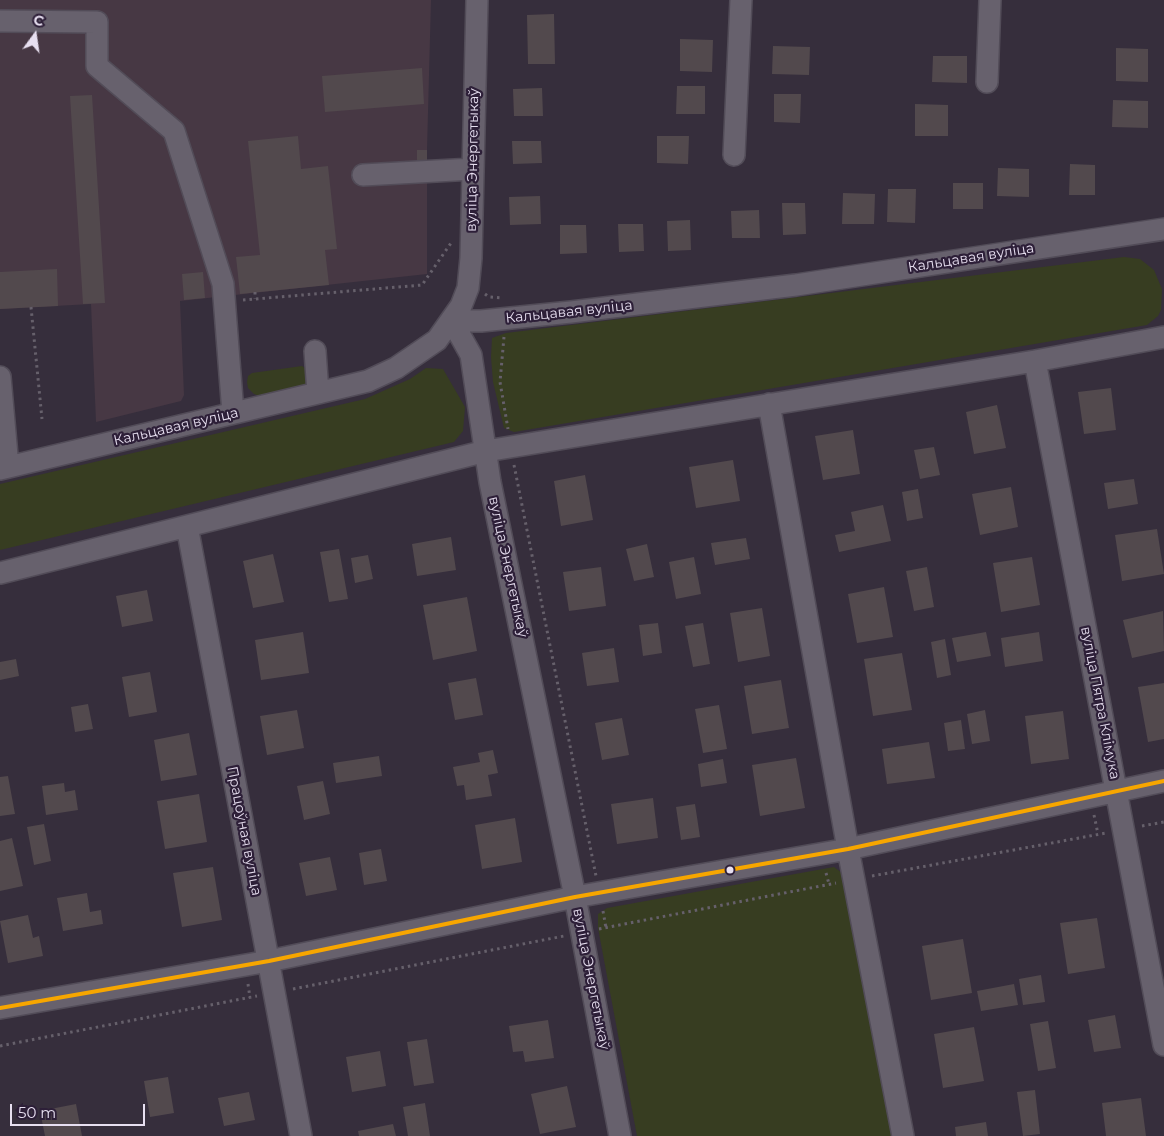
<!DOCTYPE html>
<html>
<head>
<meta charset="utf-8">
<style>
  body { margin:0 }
  #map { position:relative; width:1164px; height:1136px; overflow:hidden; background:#362e3c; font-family:Montserrat,sans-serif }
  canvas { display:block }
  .north { position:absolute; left:10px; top:10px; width:50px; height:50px; -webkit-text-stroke:4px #2d1f38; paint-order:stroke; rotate:14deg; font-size:14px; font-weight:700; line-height:20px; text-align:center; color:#e7dff0 }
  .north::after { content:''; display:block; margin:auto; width:18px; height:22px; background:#e7dff0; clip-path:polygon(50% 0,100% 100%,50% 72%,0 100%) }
  .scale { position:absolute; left:10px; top:1104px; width:135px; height:22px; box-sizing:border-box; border:2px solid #e7dff0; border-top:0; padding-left:6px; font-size:15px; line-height:18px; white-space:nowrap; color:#e7dff0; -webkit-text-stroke:4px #2d1f38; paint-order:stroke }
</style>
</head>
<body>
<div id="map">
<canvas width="1164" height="1136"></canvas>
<div class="north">С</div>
<div class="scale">50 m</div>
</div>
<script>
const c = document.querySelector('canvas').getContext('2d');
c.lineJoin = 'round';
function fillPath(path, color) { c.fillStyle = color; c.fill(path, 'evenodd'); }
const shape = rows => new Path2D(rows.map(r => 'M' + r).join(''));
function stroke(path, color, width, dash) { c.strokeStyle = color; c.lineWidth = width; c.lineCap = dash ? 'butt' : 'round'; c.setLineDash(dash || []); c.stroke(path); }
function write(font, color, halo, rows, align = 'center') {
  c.font = font + ' Montserrat,sans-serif'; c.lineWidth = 4.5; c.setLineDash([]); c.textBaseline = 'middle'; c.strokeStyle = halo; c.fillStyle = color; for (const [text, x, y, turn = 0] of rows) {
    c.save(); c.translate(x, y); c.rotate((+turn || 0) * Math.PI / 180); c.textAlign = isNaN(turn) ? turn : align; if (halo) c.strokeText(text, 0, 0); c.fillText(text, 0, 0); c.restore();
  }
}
const industrial = shape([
  [0,0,431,0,427,150,427,274,180,301,184,395,181,401,96,422,91,304,0,309]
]);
const green = shape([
  [1124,257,1140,259,1154,270,1162,289,1161,310,1158,316,1147,325,514,432,504,428,493,382,491,357,492,338,506,333],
  [302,366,309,371,307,388,260,396,254,394,248,388,247,382,248,376,252,373],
  [426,368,443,369,465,407,463,431,454,442,0,550,0,484,365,399,410,379],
  [834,867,842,873,895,1136,637,1136,598,928,598,914,607,908]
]);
const building = shape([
  [554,14,555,64,528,64,527,15],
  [680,39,713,40,712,72,680,71],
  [773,46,810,47,809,75,772,74],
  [1116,48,1148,49,1148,82,1116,81],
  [933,56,967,56,967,83,932,82],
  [422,68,424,104,325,112,322,76],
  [677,86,705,86,705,114,676,114],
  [542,88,543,116,514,116,513,89],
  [774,94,801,94,800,123,774,122],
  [92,95,105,303,83,304,70,96],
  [1113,100,1148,101,1148,128,1112,127],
  [915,104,948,105,948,136,915,136],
  [298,136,301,169,328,166,337,249,325,250,329,285,240,294,236,257,260,255,248,141],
  [657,136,689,136,688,164,657,163],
  [512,141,541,141,542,163,513,164],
  [417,150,427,150,427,164,417,164],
  [1070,164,1095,165,1095,195,1069,195],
  [998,168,1029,169,1029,197,997,196],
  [953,183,983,183,983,209,953,209],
  [888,189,916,189,915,223,887,222],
  [843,193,875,194,874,224,842,224],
  [540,196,541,224,510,225,509,197],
  [782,203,805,203,806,234,783,235],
  [759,210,760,238,732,238,731,211],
  [690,220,691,250,668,251,667,221],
  [618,224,643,224,644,251,619,252],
  [560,225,586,225,587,253,560,254],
  [57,269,58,306,0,309,0,272],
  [203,272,205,298,184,300,182,274],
  [1111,388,1116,430,1084,434,1078,392],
  [997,405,1006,448,974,454,966,412],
  [853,430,860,474,823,480,815,436],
  [934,447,940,475,920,479,914,450],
  [733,460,740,501,696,508,689,467],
  [585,475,593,520,561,526,554,481],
  [1134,479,1138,504,1108,509,1104,483],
  [1011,487,1018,527,980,535,972,494],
  [918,489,923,518,907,521,902,492],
  [883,505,891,541,839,552,835,535,855,531,851,512],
  [1157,529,1164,574,1122,581,1115,535],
  [451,537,456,570,417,576,412,544],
  [746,538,750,559,715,565,711,543],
  [647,544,654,577,634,581,626,549],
  [339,549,348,599,329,602,320,552],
  [273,554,284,602,253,608,243,561],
  [368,555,373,579,355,583,351,558],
  [694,557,701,594,676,599,669,562],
  [1032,557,1040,605,1001,612,993,563],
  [601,567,606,606,569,611,563,572],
  [927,567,934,607,914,611,906,571],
  [884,587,893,637,857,643,848,594],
  [147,590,153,621,122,627,116,596],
  [467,597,477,651,433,660,423,605],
  [762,608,770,656,738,662,730,613],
  [1163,611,1164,651,1132,658,1123,620],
  [658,623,662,653,643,656,639,625],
  [703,623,710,664,693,667,685,626],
  [303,632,309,673,261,680,255,640],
  [986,632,991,656,957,662,952,638],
  [1039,632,1043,661,1005,667,1001,638],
  [945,639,951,675,937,678,931,642],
  [614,648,619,682,587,686,582,653],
  [902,653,912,710,873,716,864,659],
  [16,659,19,676,0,680,0,662],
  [150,672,157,712,129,717,122,677],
  [476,678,483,715,455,720,448,683],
  [781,680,789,728,752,734,744,686],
  [1164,683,1164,739,1148,742,1138,687],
  [88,704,93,729,75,732,71,707],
  [719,705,727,749,703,753,695,709],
  [297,710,304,748,267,755,260,716],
  [985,710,990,741,972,744,967,714],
  [1063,711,1069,759,1031,764,1025,716],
  [622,718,629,755,602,760,595,723],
  [961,720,965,749,948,751,944,723],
  [189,733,197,775,161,781,154,740],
  [929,742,935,778,887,784,882,749],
  [493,750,498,773,488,775,492,796,466,800,464,785,457,786,453,767,480,762,478,753],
  [379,756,382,776,336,783,333,763],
  [796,758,805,808,760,816,752,765],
  [723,759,727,783,701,787,698,764],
  [8,776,15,814,0,816,0,777],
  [323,781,330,814,304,820,297,786],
  [64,783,65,792,75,790,78,810,46,815,42,786],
  [199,794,207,842,165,849,157,801],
  [653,798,658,838,617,844,611,804],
  [695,804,700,837,681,840,676,807],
  [515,818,522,862,482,869,475,825],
  [44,824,51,861,34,865,27,827],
  [12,838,23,886,0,891,0,841],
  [381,849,387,881,364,885,359,853],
  [330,857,337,890,306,896,299,863],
  [213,867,222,920,182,927,173,873],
  [87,893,90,912,101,910,103,924,63,931,57,898],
  [28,915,33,938,39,936,43,956,8,963,0,921],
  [1097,918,1105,968,1068,974,1060,923],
  [963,939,972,993,931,1000,922,946],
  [1041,975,1045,1002,1023,1005,1019,979],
  [1014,984,1018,1005,981,1011,977,991],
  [1115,1015,1121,1048,1094,1052,1088,1020],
  [548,1020,554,1058,525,1062,523,1051,513,1052,509,1026],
  [1048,1021,1056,1068,1038,1071,1030,1024],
  [974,1027,984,1081,943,1088,934,1034],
  [427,1039,434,1083,414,1086,407,1042],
  [380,1051,386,1086,352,1092,346,1057],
  [168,1077,174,1113,150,1117,144,1081],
  [567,1086,576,1127,540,1134,531,1094],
  [1035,1090,1040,1134,1023,1136,1017,1092],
  [249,1092,255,1120,224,1126,218,1098],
  [1141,1098,1146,1136,1106,1136,1102,1103],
  [425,1103,430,1136,408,1136,403,1107],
  [76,1104,82,1136,45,1136,40,1111],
  [986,1122,988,1136,956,1136,955,1127],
  [393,1124,396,1136,359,1136,358,1131]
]);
const path = shape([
  [255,292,255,299],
  [485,294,489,297,503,298],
  [243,300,422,285,451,243],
  [31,307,42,419],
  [504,337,500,382,508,429],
  [514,465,596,876],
  [1094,815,1098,834],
  [1142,826,1164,822],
  [826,873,829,884],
  [872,876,1106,833],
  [603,911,606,928],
  [599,929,836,883],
  [248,984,250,998],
  [293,989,564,936],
  [0,1046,257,996]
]);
const minor = shape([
  [0,21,97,22,97,66,174,131,223,284,233,413],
  [987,82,990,0],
  [734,155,741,0],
  [363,175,473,169],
  [452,321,471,355,490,482,575,897,620,1136],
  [452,321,481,321,571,312,796,285,1164,229],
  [315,351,318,393],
  [1035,361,1164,1045],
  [0,377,8,467],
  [769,404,848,849,903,1136],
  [0,469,368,381,396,368,437,340,461,306,468,288,471,258,477,0],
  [187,526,301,1136],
  [0,573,486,451,1035,361,1164,337],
  [0,1008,269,961,575,897,848,849,1164,781]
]);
const bus1 = shape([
  [0,1008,269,961,575,897,848,849,1164,781]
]);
const markers = [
  [730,870,4.5,"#e7dff0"]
];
const streetNames = [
  ["вуліца Энергетыкаў",473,160,-89],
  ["Кальцавая вуліца",971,258,-9],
  ["Кальцавая вуліца",569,312,-6],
  ["Кальцавая вуліца",176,427,-13],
  ["вуліца Энергетыкаў",508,567,78],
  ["вуліца Пятра Клімука",1100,703,79],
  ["Працоўная вуліца",244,831,79],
  ["вуліца Энергетыкаў",591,979,79]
];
fillPath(industrial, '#473844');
fillPath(green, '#373d21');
fillPath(building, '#52494d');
stroke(minor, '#524c58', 24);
stroke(path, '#66606b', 3, [2.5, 4]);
stroke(minor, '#67616d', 21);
stroke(bus1, '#f7a600', 4);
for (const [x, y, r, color] of markers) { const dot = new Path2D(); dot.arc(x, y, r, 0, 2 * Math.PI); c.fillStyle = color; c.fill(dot); stroke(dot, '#2d1f38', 2); }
write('14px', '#e7dff0', '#2d1f38', streetNames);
</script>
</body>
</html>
